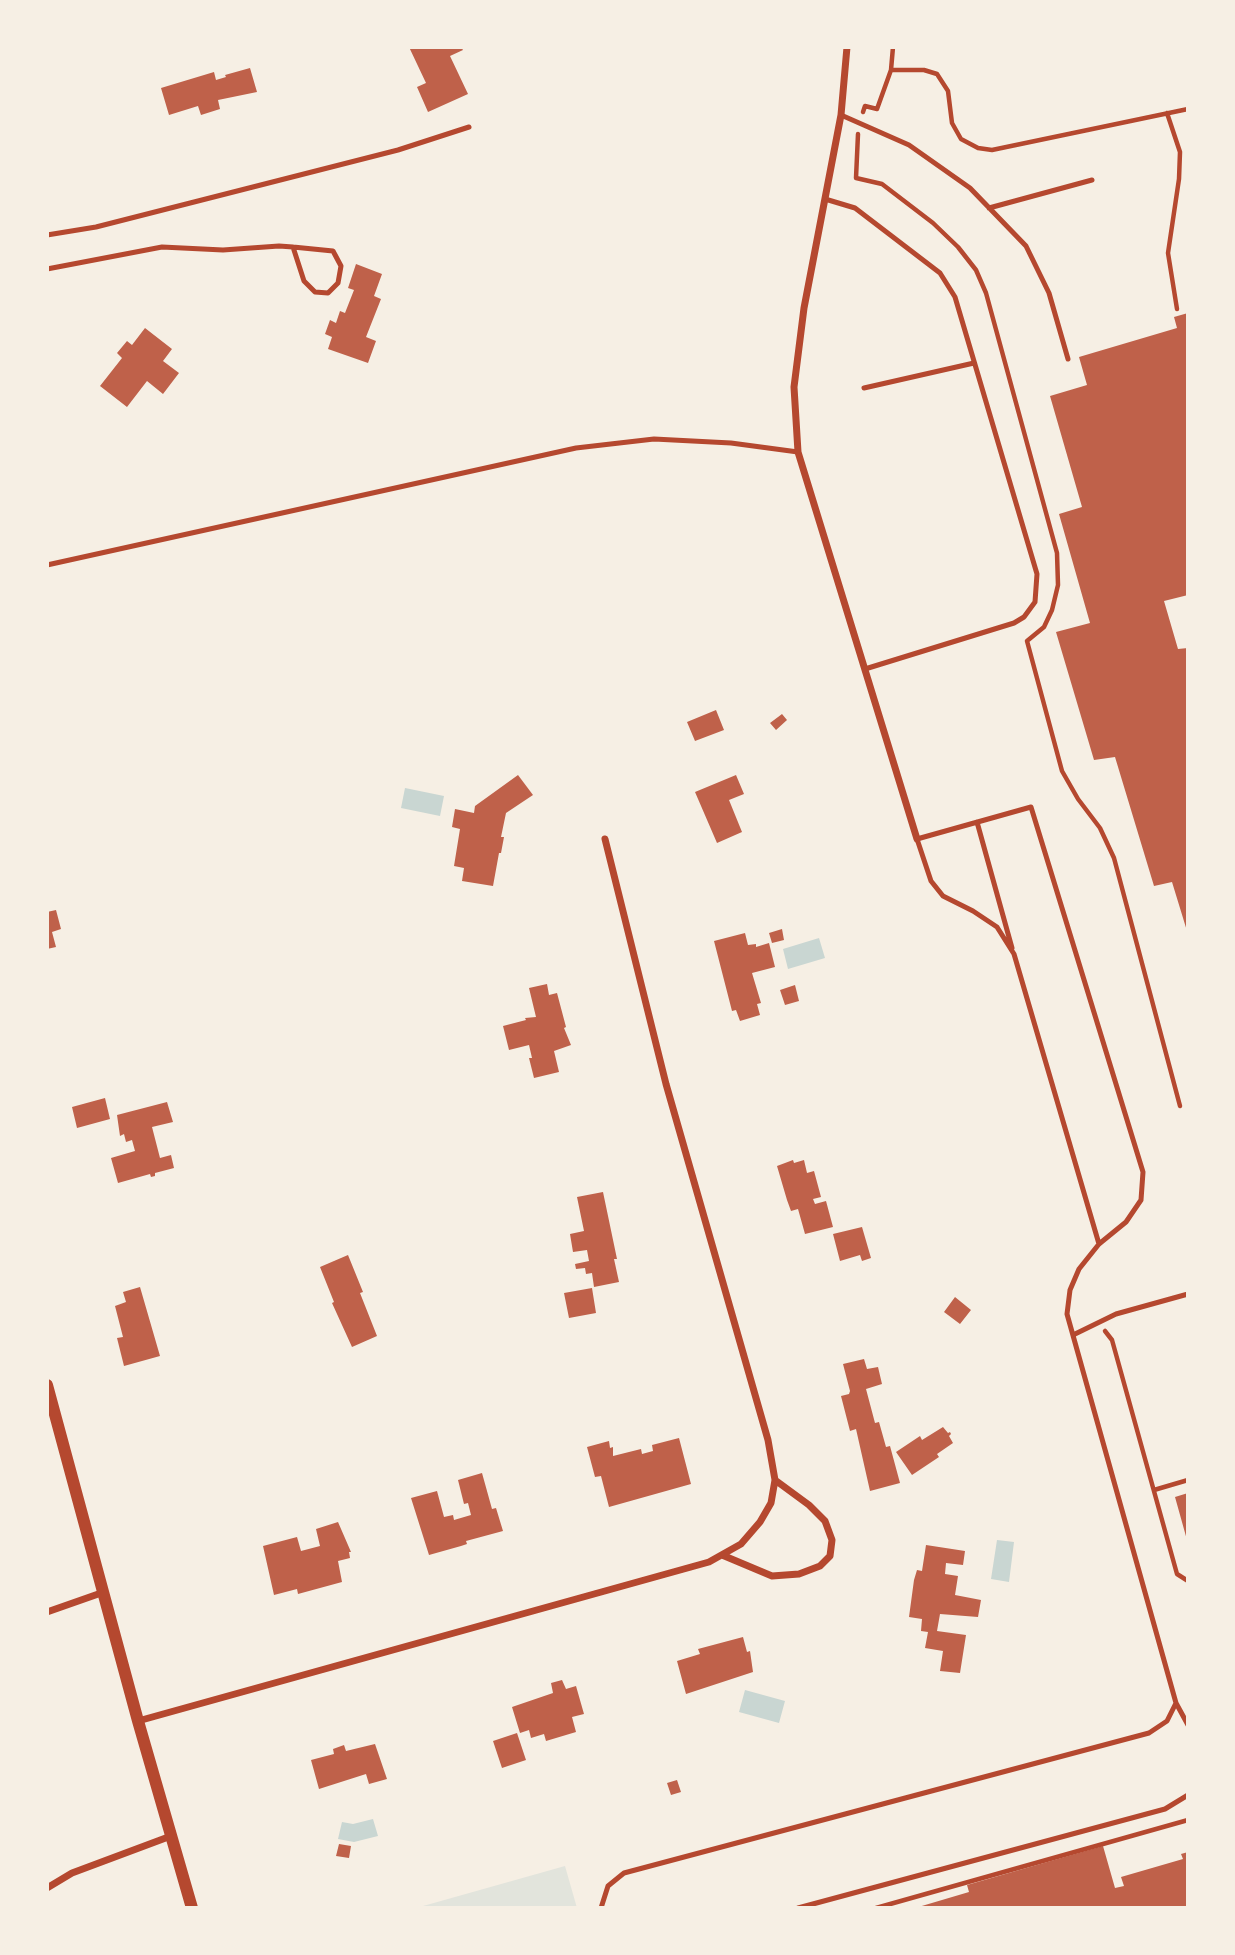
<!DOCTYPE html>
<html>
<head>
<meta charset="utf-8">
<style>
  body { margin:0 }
  #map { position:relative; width:1235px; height:1955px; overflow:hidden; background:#f6efe4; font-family:"Nunito Sans",sans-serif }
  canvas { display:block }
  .frame { position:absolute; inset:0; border:49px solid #f6efe4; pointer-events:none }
</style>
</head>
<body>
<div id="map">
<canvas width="1235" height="1955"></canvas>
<div class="frame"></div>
</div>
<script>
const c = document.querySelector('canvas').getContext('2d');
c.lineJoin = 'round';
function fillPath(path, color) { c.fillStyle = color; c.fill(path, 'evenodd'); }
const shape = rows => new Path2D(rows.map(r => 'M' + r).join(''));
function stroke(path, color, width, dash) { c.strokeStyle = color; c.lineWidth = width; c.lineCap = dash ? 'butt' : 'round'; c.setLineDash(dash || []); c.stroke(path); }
const green = shape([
  [565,1866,577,1908,416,1908]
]);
const water = shape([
  [405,788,444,796,440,816,401,808],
  [819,938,825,958,788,969,783,949],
  [997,1540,1014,1542,1009,1582,991,1579],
  [745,1690,785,1701,779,1723,739,1712],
  [373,1819,378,1836,354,1842,338,1839,342,1822,353,1824]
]);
const building = shape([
  [409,47,461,47,463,50,450,56,468,94,428,112,417,87,426,83],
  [250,68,257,92,218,100,220,109,201,115,198,106,169,115,161,88,214,72,216,80,226,77,225,75],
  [356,264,382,274,374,296,381,299,366,337,376,341,368,363,328,349,332,337,325,334,330,320,336,323,340,311,345,313,354,290,348,288],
  [1188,313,1188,595,1164,601,1178,649,1188,648,1187,931,1172,882,1154,886,1115,757,1094,760,1056,632,1090,623,1059,514,1082,507,1050,396,1087,385,1079,357,1177,328,1174,317],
  [145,328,172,349,163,361,179,373,163,394,147,381,127,407,100,386,122,358,117,353,127,341,132,345],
  [716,710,724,730,695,741,687,722],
  [782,714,787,720,776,730,770,723],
  [518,775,533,795,506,813,501,837,504,837,501,853,499,853,493,886,462,881,464,868,454,866,460,829,452,827,455,809,474,813,475,806],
  [736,775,744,794,729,800,742,832,717,843,695,792],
  [56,910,61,929,52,932,56,947,47,949,47,912],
  [782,929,784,940,772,943,769,933],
  [745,933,748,945,756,944,756,947,769,943,775,967,752,973,761,1003,757,1004,760,1015,740,1021,736,1010,732,1011,714,941],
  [547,984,549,995,557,993,566,1027,564,1028,571,1045,554,1051,559,1072,534,1078,529,1058,532,1058,529,1045,509,1050,503,1026,526,1020,525,1018,536,1017,529,988],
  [795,985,799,1001,785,1005,780,990],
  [105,1098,110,1119,77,1128,72,1107],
  [167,1102,173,1122,152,1127,160,1158,171,1155,174,1168,155,1173,155,1176,151,1177,150,1174,118,1183,111,1158,135,1151,132,1140,126,1142,124,1134,120,1136,117,1115],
  [793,1160,794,1163,804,1160,807,1173,814,1171,821,1197,813,1199,815,1204,826,1201,833,1227,805,1234,798,1209,791,1211,787,1200,777,1166],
  [603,1192,617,1259,614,1259,619,1282,594,1287,592,1273,586,1274,585,1268,576,1269,575,1264,589,1261,587,1250,573,1252,570,1234,584,1231,577,1197],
  [862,1227,871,1258,862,1261,860,1255,840,1261,833,1234],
  [348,1255,363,1292,360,1293,377,1336,352,1347,332,1303,334,1302,320,1267],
  [140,1287,160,1356,124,1366,117,1338,123,1337,115,1306,126,1302,123,1292],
  [592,1288,596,1313,569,1318,564,1293],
  [955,1297,971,1310,960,1324,944,1312],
  [864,1359,867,1369,878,1367,882,1384,866,1389,875,1423,879,1422,886,1447,890,1446,900,1483,870,1491,856,1429,850,1431,841,1396,849,1394,850,1391,843,1364],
  [943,1427,948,1433,950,1432,951,1434,949,1436,953,1443,937,1454,939,1457,912,1475,896,1452,920,1436,922,1440],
  [679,1438,691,1484,609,1507,601,1476,595,1477,587,1447,609,1441,610,1448,613,1447,613,1456,641,1449,642,1454,653,1451,652,1445],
  [482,1473,492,1509,496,1508,503,1531,466,1541,467,1544,461,1546,429,1555,411,1498,437,1491,444,1517,453,1515,454,1520,471,1515,468,1503,464,1504,458,1480],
  [1188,1493,1188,1540,1187,1540,1175,1497],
  [338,1522,351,1552,349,1552,350,1558,338,1561,342,1582,298,1594,297,1589,274,1595,263,1546,297,1537,301,1551,320,1546,316,1529],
  [926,1545,965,1551,963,1565,946,1563,945,1574,958,1576,955,1595,981,1600,978,1617,940,1614,937,1631,966,1635,960,1673,940,1671,943,1651,925,1648,928,1632,921,1631,922,1619,909,1617,914,1580,917,1570,922,1571],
  [743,1637,747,1652,750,1651,753,1672,686,1694,677,1661,700,1654,698,1649],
  [562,1680,566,1689,576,1686,584,1714,572,1717,576,1732,546,1741,544,1734,531,1738,529,1730,520,1733,512,1707,553,1693,551,1683],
  [517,1733,526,1760,502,1768,493,1741],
  [375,1744,387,1779,369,1784,366,1774,319,1789,311,1760,334,1754,333,1749,344,1745,346,1751],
  [677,1780,681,1792,671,1795,667,1783],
  [339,1844,351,1846,349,1858,336,1856],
  [1103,1846,1115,1888,1124,1886,1121,1877,1183,1859,1181,1854,1188,1852,1188,1908,915,1908,969,1892,967,1885]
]);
const path = shape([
  [891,70,924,70,937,74,948,91,952,123,961,139,978,148,992,150,1188,109],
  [863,112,865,106,877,109,891,70,893,47],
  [1167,113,1180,152,1179,179,1168,253,1177,309],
  [858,134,856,178,882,184,933,223,958,247,976,270,986,293,1057,553,1058,585,1052,610,1044,627,1027,641,1062,771,1078,799,1100,828,1114,858,1180,1106],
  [1105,1331,1112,1340,1177,1574,1188,1581],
  [1154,1490,1188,1480],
  [876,1908,1188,1820]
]);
const service = shape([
  [841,115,909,145,970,188,1026,246,1049,293,1068,359],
  [825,199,855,208,940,273,955,297,1037,574,1035,602,1024,617,1014,623,865,669],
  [989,208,1092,180],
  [47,235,96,227,398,150,469,127],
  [47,269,162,247,223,250,279,246,293,247,333,251,341,266,338,283,328,293,315,292,304,281,293,247],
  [864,388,974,363],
  [47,565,576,448,654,439,731,443,798,452],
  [977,822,1012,948],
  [1099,1244,1014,954,997,927,973,911,943,896,931,881,917,839,1031,807,1143,1172,1141,1200,1126,1222,1099,1244,1079,1269,1070,1290,1067,1314,1176,1703,1188,1725],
  [1073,1335,1116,1314,1188,1294],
  [601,1908,608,1886,624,1873,1149,1733,1167,1721,1176,1703],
  [798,1908,1165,1809,1188,1795]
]);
const minor = shape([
  [847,47,841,115,804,308,794,387,798,452,917,839],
  [722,1555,772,1576,799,1574,820,1566,830,1556,832,1540,825,1521,809,1505,775,1480],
  [47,1612,104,1592],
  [138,1721,709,1562,741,1544,760,1522,771,1503,775,1480,768,1440,666,1084,605,839],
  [47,1888,72,1873,171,1836]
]);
const tertiary = shape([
  [47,1385,138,1721,192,1908]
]);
fillPath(green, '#e2e4dc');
fillPath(water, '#c9d6d2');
fillPath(building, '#bf614a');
stroke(path, '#b5482f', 4.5);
stroke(service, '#b5482f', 5);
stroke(minor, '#b5482f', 7);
stroke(tertiary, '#b5482f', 12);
</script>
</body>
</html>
